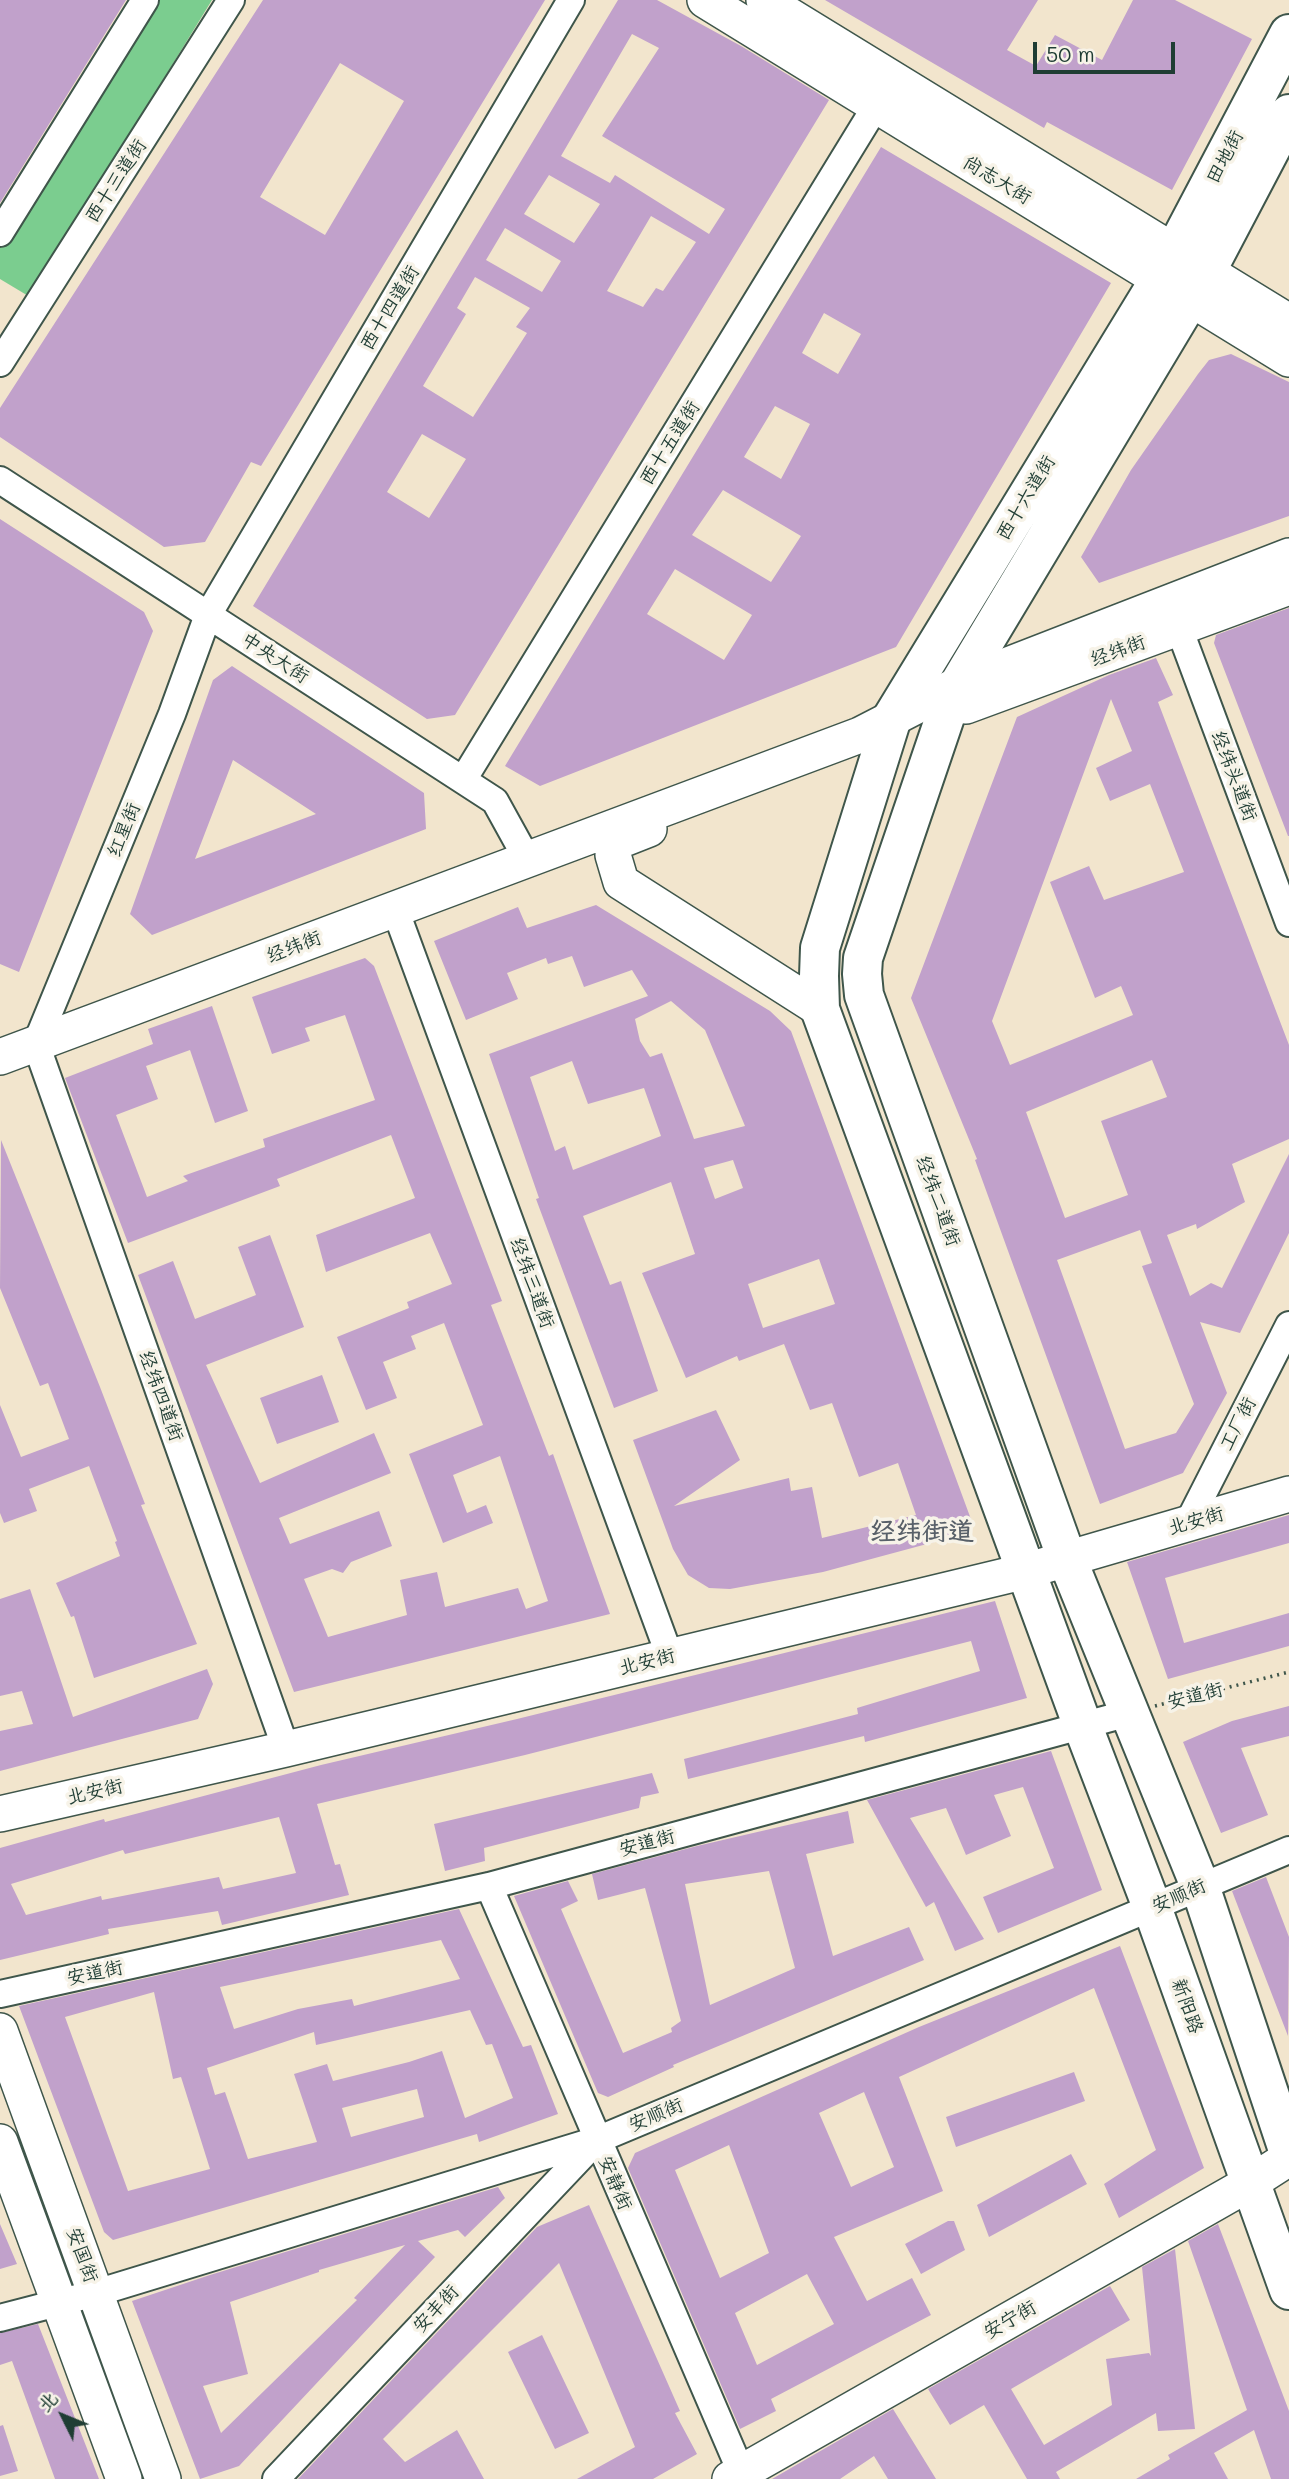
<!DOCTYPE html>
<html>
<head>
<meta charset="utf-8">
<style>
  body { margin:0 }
  #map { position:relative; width:1289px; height:2479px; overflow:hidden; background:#f2e5cd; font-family:Mali,"LXGW WenKai TC",sans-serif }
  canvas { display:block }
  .north { position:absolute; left:28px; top:2381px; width:70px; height:70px; -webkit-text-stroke:5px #f7f3e8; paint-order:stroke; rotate:313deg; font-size:19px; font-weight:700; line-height:28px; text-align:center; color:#1f3d34 }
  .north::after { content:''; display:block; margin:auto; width:24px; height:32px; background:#1f3d34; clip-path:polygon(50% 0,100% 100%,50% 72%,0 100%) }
  .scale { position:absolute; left:1033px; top:42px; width:142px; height:32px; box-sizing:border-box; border:4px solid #1f3d34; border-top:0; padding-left:9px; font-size:21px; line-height:24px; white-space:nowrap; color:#1f3d34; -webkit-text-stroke:5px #f7f3e8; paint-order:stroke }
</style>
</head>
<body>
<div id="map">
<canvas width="1289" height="2479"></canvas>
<div class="north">北</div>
<div class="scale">50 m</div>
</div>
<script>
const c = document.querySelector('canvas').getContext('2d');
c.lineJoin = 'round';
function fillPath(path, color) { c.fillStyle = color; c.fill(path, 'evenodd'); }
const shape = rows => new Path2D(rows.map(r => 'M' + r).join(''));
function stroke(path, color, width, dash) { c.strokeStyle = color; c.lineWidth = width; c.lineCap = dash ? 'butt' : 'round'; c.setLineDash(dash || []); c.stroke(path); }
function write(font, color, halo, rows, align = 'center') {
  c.font = font + ' Mali,"LXGW WenKai TC",sans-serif'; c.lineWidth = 7; c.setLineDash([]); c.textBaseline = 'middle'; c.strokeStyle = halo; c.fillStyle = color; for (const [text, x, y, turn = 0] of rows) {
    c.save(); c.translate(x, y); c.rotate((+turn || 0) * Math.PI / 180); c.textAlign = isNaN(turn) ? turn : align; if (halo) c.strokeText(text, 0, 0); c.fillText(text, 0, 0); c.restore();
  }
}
const green = shape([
  [151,0,212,0,30,297,0,279,0,244]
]);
const building = shape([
  [0,0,126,0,0,203],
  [263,0,545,0,261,466,251,462,205,542,164,547,0,437,0,408],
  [340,63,404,101,325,235,260,197],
  [618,0,657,0,741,46,829,100,455,715,427,719,253,606],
  [632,34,659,48,602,136,725,209,709,234,615,175,610,183,561,156],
  [549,175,600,204,574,243,524,214],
  [651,216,696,242,663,291,656,288,643,307,607,291],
  [505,228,561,261,542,292,486,260],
  [475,277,530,308,516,327,527,333,473,417,423,386,466,314,457,308],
  [422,434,466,459,429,518,387,492],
  [825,0,1038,0,1007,50,1036,66,1055,35,1102,60,1133,0,1175,0,1252,39,1172,190,1047,122,1044,128],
  [881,147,1111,283,896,647,540,786,505,766],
  [824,313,861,334,838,374,802,353],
  [775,406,810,424,781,479,744,457],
  [723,490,801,536,771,582,692,535],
  [675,569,752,615,724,660,647,614],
  [1231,354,1289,382,1289,516,1099,583,1081,557,1131,470,1198,374,1209,360],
  [0,519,144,612,153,631,19,972,0,964],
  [1289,608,1289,836,1288,836,1214,643,1216,635],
  [1156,658,1173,695,1158,702,1289,1045,1289,1139,1232,1164,1245,1202,1197,1229,1196,1224,1167,1235,1190,1296,1211,1283,1222,1288,1289,1154,1289,1233,1240,1333,1200,1322,1227,1393,1183,1473,1100,1504,975,1160,977,1159,911,998,1017,717,1109,675],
  [1111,699,1132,751,1096,768,1110,801,1150,784,1184,872,1104,900,1089,866,1050,882,1095,998,1121,986,1133,1015,1010,1065,992,1021],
  [1152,1060,1167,1097,1101,1121,1128,1195,1065,1218,1026,1112],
  [1140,1230,1152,1263,1142,1266,1194,1404,1176,1433,1125,1449,1057,1260],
  [232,666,424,793,426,829,152,935,130,914,213,680],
  [233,760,316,814,195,859],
  [596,905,770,1011,791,1031,972,1522,964,1534,823,1572,730,1589,709,1588,688,1575,673,1549,633,1440,716,1410,740,1460,674,1506,789,1478,791,1491,812,1487,822,1538,916,1515,898,1463,859,1477,832,1403,810,1410,784,1344,739,1361,737,1356,686,1378,642,1273,695,1254,671,1182,583,1216,610,1285,621,1281,658,1391,614,1408,536,1199,539,1198,489,1054,648,996,632,970,584,987,572,956,548,964,546,958,507,973,518,999,466,1020,434,941,518,907,527,928],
  [671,1001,705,1030,745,1126,694,1139,662,1053,650,1057,640,1041,635,1019],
  [572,1061,588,1104,644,1088,661,1136,573,1170,565,1146,555,1151,530,1077],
  [733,1160,743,1188,715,1199,704,1168],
  [819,1259,835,1304,763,1328,748,1284],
  [365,958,374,966,502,1301,491,1305,549,1456,553,1454,610,1614,294,1692,138,1275,173,1261,195,1319,256,1295,238,1247,270,1235,304,1327,206,1365,260,1483,374,1433,391,1473,279,1518,290,1544,379,1511,392,1546,351,1562,343,1573,332,1569,304,1579,328,1637,407,1615,400,1580,437,1572,445,1607,518,1588,526,1609,548,1601,500,1456,453,1475,467,1513,486,1505,493,1523,443,1543,409,1454,483,1425,444,1323,411,1336,416,1349,383,1362,397,1398,366,1410,337,1337,409,1308,407,1302,452,1284,430,1233,326,1272,316,1235,415,1198,391,1135,277,1179,280,1186,128,1243,65,1078,153,1044,148,1029,212,1006,248,1111,215,1123,190,1050,146,1066,158,1099,116,1115,147,1197,188,1181,183,1176,265,1147,263,1139,375,1100,345,1015,305,1028,310,1041,272,1054,252,997],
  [1,1140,100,1387,145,1504,141,1505,197,1644,94,1678,74,1616,71,1617,56,1583,120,1556,115,1542,117,1541,89,1466,29,1489,37,1511,4,1523,0,1513,0,1405,21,1457,69,1439,48,1383,40,1386,0,1288],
  [322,1375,339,1422,277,1444,260,1398],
  [1289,1515,1289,1543,1165,1578,1184,1643,1289,1613,1289,1646,1168,1679,1127,1562],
  [30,1589,73,1717,207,1669,213,1684,198,1719,0,1771,0,1731,33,1724,22,1691,0,1696,0,1599],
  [995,1601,1027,1698,865,1742,864,1736,688,1779,684,1759,858,1714,857,1708,980,1671,971,1641,525,1755,317,1804,335,1865,340,1864,349,1895,222,1925,218,1911,108,1929,109,1934,0,1960,0,1848,104,1819,105,1822,321,1765,517,1719],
  [279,1817,296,1873,223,1889,219,1877,102,1900,101,1896,26,1915,11,1884,123,1850,125,1854],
  [1289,1706,1289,1736,1241,1748,1268,1815,1221,1833,1183,1742,1232,1721],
  [1051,1751,1102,1890,998,1933,983,1897,1054,1868,1023,1787,994,1795,1011,1836,966,1855,946,1808,910,1818,984,1939,955,1951,934,1902,926,1907,867,1800],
  [652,1773,659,1793,641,1797,639,1808,484,1848,485,1861,445,1871,434,1824],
  [848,1811,854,1843,806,1854,833,1956,909,1927,924,1960,673,2065,674,2067,608,2097,598,2093,514,1896,568,1881,578,1901,561,1909,623,2053,672,2032,671,2028,681,2021,645,1888,598,1900,592,1874,697,1846],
  [769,1871,795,1968,710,2005,685,1884],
  [1266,1877,1289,1937,1288,2036,1232,1891],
  [459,1909,523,2047,531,2045,558,2114,479,2142,477,2134,113,2240,104,2232,19,2006],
  [441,1940,460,1979,354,2006,352,1999,298,2009,234,2029,220,1987],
  [154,1992,173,2079,181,2077,210,2169,128,2191,65,2017],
  [470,2010,486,2045,492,2044,513,2098,465,2118,442,2051,409,2062,333,2081,327,2064,294,2074,317,2142,248,2159,225,2092,215,2095,207,2068,314,2032,316,2045],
  [417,2089,424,2117,351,2137,342,2108],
  [1120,1946,1204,2168,1119,2218,1104,2184,1156,2150,1094,1988,899,2077,943,2191,834,2237,867,2301,912,2278,931,2315,771,2399,776,2411,740,2429,628,2168,635,2153,919,2027],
  [864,2092,894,2167,851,2187,819,2113],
  [729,2145,769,2253,720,2278,675,2170],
  [807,2274,834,2324,757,2365,735,2313],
  [1074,2072,1085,2101,956,2147,946,2117],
  [1071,2154,1087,2184,989,2237,977,2205],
  [498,2187,505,2198,465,2237,458,2230,418,2241,435,2257,239,2466,200,2479,132,2301,210,2275],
  [405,2245,354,2298,357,2300,221,2433,203,2386,248,2374,230,2302,319,2272,319,2270],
  [589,2205,680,2411,675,2413,697,2454,653,2479,577,2479,635,2447,559,2263,383,2439,405,2462,457,2430,484,2479,298,2479,537,2227],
  [948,2221,954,2221,965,2250,921,2274,905,2244],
  [0,2224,17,2264,0,2269],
  [1218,2224,1289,2411,1289,2479,1271,2479,1254,2430,1214,2453,1228,2479,1136,2479,1170,2459,1168,2455,1247,2410,1188,2241],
  [1175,2249,1195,2429,1158,2431,1156,2413,1056,2472,1060,2479,1027,2479,984,2405,950,2425,928,2389,1110,2286,1130,2320,1011,2389,1044,2445,1112,2405,1106,2359,1149,2353,1151,2356,1142,2267],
  [38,2324,99,2479,55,2479,12,2361,0,2365,0,2333],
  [542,2335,589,2433,555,2449,508,2352],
  [893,2409,936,2479,888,2479,874,2456,840,2479,772,2479],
  [3,2425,18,2471,0,2476,0,2426]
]);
const path = shape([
  [1155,1706,1289,1672]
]);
const minor = shape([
  [0,233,145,0],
  [0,363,231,0],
  [0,480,495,801,527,859],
  [1179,628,1289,923],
  [463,780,876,106],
  [395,909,670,1657],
  [1188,1523,1289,1325],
  [286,1749,36,1044,172,714,208,615,571,0],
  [489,1886,744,2479],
  [0,1994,489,1886,1129,1713],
  [0,2318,96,2293,597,2140,1289,1850],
  [276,2479,596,2141]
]);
const major = shape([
  [705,0,1289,359],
  [764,0,1289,322],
  [966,706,1289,587],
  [649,829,616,842,613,855,621,882,820,1009],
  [0,1057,860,735,959,684,1289,556],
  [0,1814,286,1749,1022,1572,1289,1494],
  [0,2031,163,2479],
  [0,2142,124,2479],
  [730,2479,1250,2183,1289,2158]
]);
const highway = shape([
  [1289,34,1160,279,892,718,820,948,819,976,820,1009,1082,1724,1152,1907,1289,2290],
  [1289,114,1206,272,959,684,946,714,863,958,862,974,864,995,1067,1559,1200,1886,1289,2153]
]);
const streetNames = [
  ["田地街",1225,157,-62],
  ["尚志大街",997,180,31],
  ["西十三道街",116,181,-57],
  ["西十四道街",390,308,-59],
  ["西十五道街",670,443,-58],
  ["西十六道街",1026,498,-59],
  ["经纬街",1118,651,-20],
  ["中央大街",275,658,33],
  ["经纬头道街",1234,776,69],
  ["红星街",124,830,-68],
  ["经纬街",294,947,-21],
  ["经纬二道街",938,1201,70],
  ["经纬三道街",532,1283,70],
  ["经纬四道街",161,1396,70],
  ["工厂街",1238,1424,-63],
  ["北安街",1196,1521,-16],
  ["北安街",647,1662,-14],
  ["安道街",1195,1696,-14],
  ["北安街",95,1792,-13],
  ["安道街",647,1843,-15],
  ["安顺街",1179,1896,-24],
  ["安道街",95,1973,-12],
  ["新阳路",1187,2006,70],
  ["安顺街",656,2115,-23],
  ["安静街",615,2183,67],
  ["安国街",82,2255,70],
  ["安丰街",436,2309,-47],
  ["安宁街",1010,2320,-30]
];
const districtNames = [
  ["经纬街道",922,1532]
];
fillPath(green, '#7bcd8f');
fillPath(building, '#c1a1cb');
stroke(minor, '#3f564b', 30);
stroke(major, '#3f564b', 38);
stroke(highway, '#3f564b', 42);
stroke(path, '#3f564b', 3.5, [2, 5]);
stroke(minor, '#fff', 26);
stroke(major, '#fff', 35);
stroke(highway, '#fff', 38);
write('19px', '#1f3d34', '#f7f3e8', streetNames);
write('bold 26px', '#586069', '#f7f3e8', districtNames);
</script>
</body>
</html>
